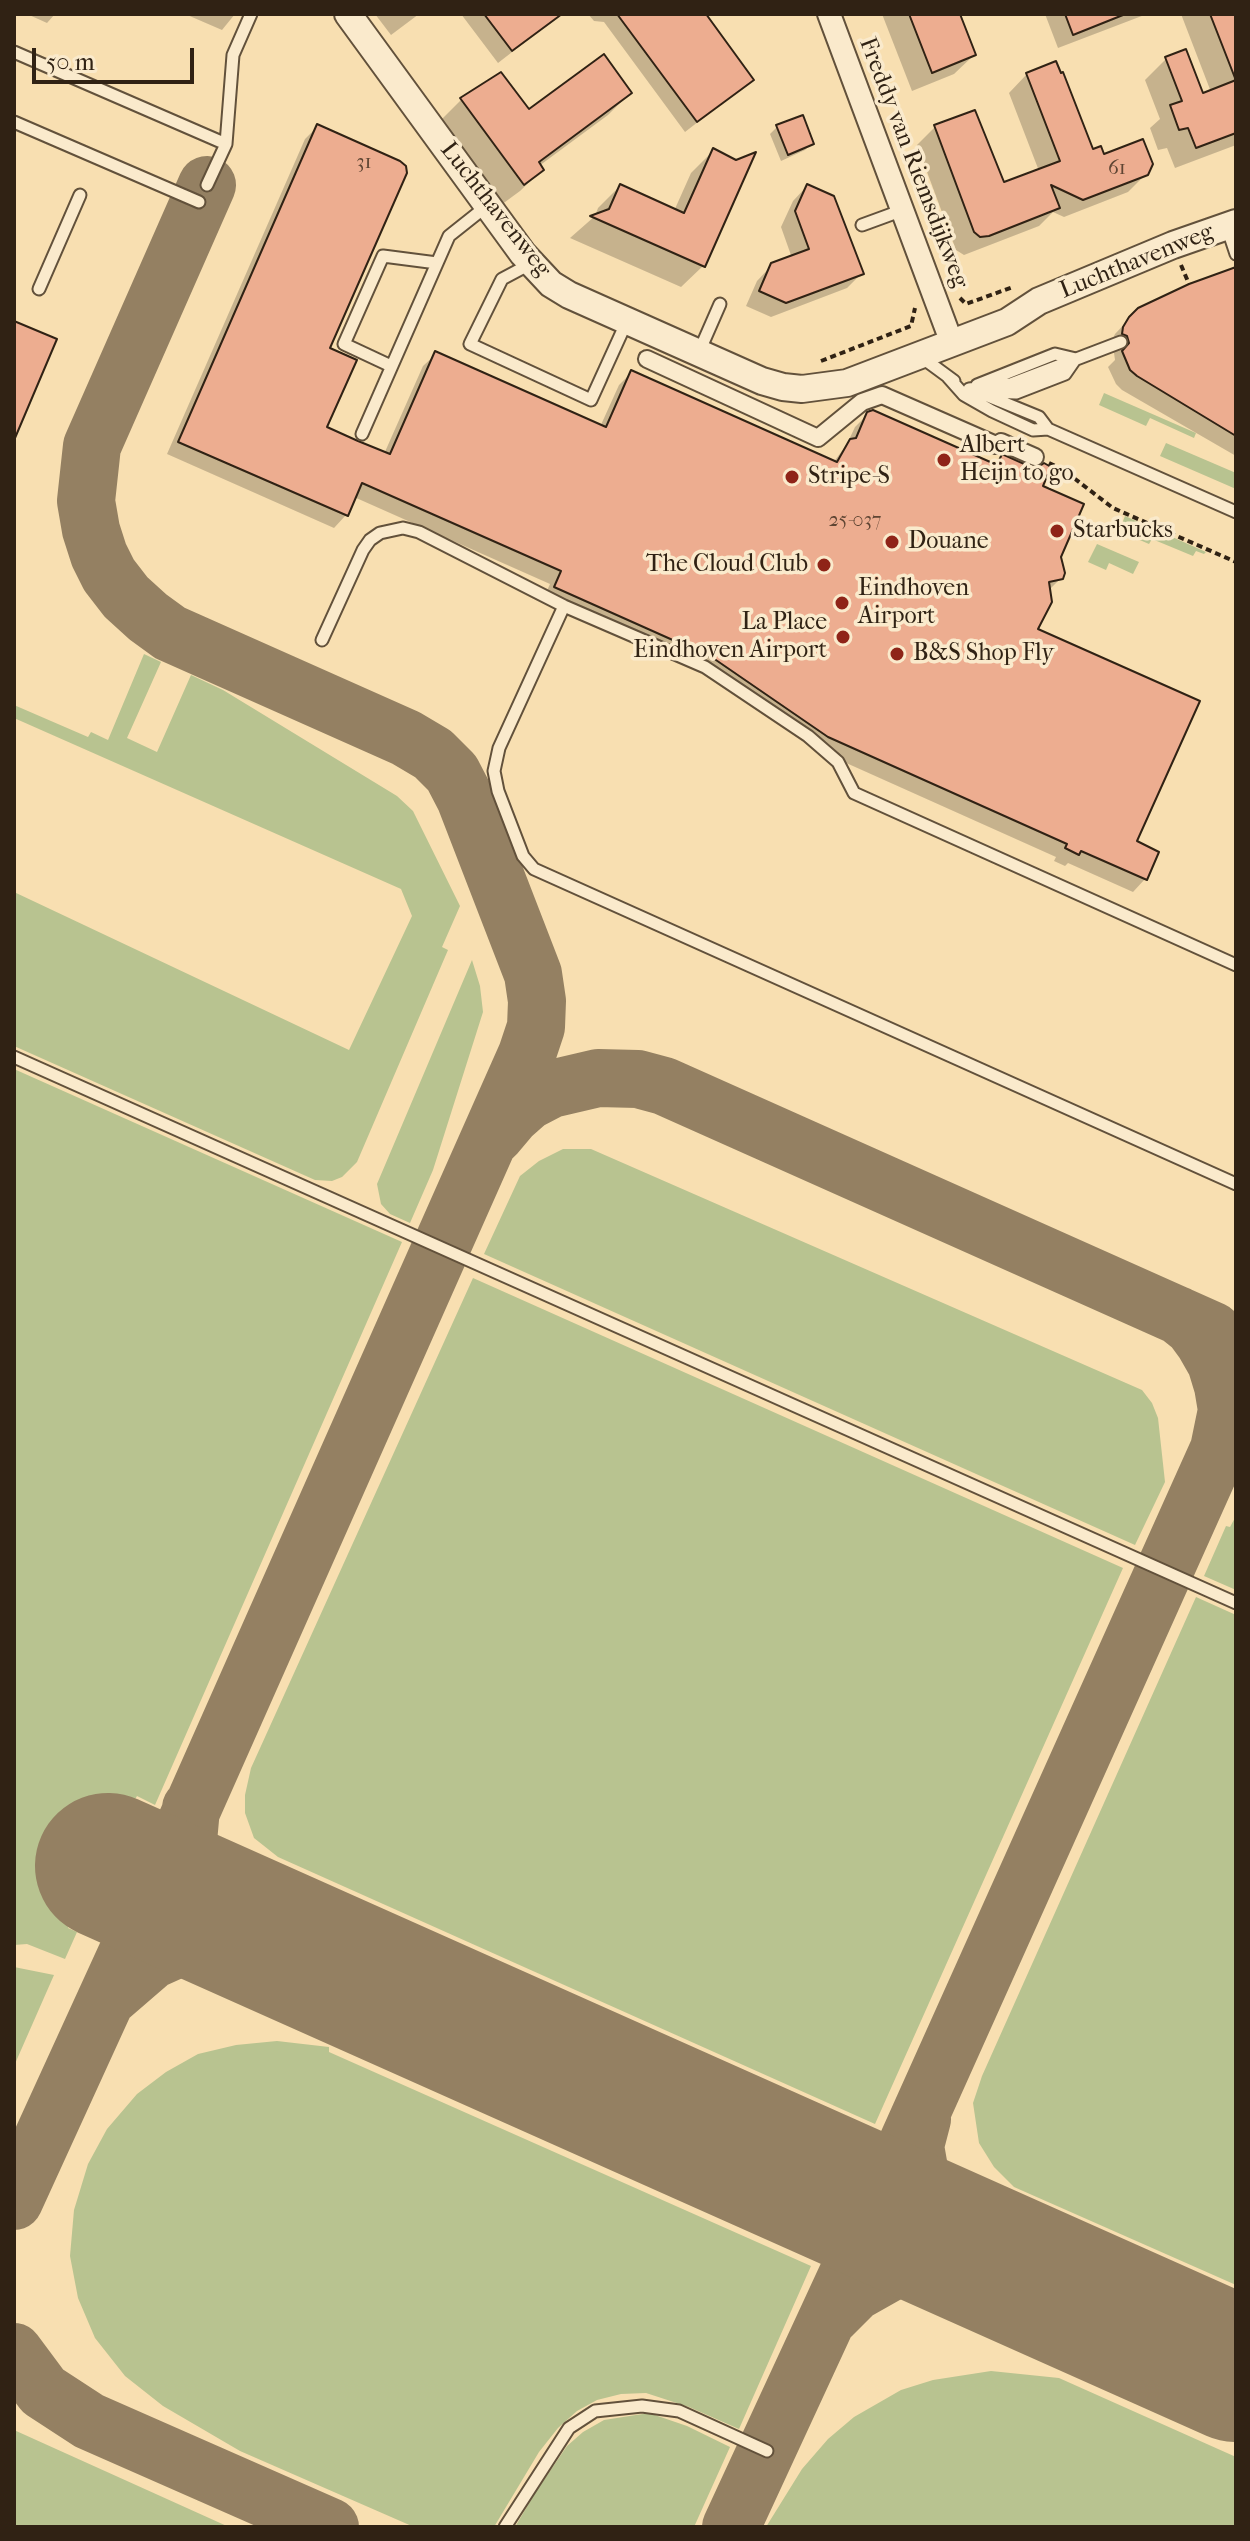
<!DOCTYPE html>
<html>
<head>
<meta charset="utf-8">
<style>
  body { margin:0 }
  #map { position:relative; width:1250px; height:2541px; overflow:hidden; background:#f8dfb1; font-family:"IM FELL French Canon",serif }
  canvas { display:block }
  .frame { position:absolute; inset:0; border:16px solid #302214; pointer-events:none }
  .scale { position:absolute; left:32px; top:48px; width:162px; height:36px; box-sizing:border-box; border:4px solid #302214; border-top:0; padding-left:10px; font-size:24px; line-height:28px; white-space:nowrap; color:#302214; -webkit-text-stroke:6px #faeacc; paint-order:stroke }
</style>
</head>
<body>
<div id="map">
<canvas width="1250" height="2541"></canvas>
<div class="frame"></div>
<div class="scale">50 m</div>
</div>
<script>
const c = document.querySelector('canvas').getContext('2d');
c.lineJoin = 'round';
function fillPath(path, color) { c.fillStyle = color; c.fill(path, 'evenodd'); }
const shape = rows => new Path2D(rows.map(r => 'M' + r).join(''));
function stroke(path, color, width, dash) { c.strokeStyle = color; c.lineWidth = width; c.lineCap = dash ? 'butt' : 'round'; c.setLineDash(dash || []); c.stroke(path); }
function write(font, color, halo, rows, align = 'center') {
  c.font = font + ' "IM FELL French Canon",serif'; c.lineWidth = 7; c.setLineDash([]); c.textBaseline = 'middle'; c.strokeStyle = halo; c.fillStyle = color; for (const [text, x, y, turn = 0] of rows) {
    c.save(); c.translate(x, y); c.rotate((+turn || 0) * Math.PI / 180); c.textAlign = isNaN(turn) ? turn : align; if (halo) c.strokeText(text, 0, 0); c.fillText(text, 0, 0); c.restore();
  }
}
const green = shape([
  [1104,393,1196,433,1194,438,1150,418,1146,426,1099,405],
  [1166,443,1236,473,1236,489,1160,456],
  [1125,516,1206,552,1204,554,1196,551,1193,556,1152,539,1149,544,1119,531],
  [1097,544,1139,562,1133,574,1109,563,1106,570,1088,562],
  [144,654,161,662,127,738,157,752,191,675,223,690,397,796,413,811,460,906,442,947,448,950,357,1162,342,1177,332,1181,315,1180,14,1046,14,892,349,1050,412,916,401,889,14,718,14,705,88,737,91,732,108,740],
  [472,960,480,986,483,1012,433,1170,410,1223,390,1214,381,1204,377,1184],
  [14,1069,402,1242,155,1805,137,1796,134,1801,126,1798,68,1928,77,1932,65,1959,27,1944,14,1945],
  [563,1149,591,1149,1142,1390,1152,1403,1158,1418,1165,1482,1135,1545,484,1254,520,1176,539,1161],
  [473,1278,1123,1568,875,2124,278,1857,254,1838,245,1813,245,1795,251,1768],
  [1236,1516,1236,1590,1204,1576,1226,1526,1230,1527],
  [1196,1597,1236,1615,1236,2285,1014,2187,994,2167,979,2143,973,2103,982,2076],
  [14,1967,54,1975,14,2066],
  [277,2041,329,2047,329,2052,811,2266,739,2429,689,2407,646,2393,621,2394,597,2400,577,2411,558,2428,539,2452,494,2527,414,2527,240,2451,163,2406,125,2376,95,2338,78,2298,70,2256,74,2210,88,2164,107,2129,137,2094,166,2072,198,2054,236,2045],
  [991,2371,1059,2378,1236,2457,1236,2527,766,2527,802,2469,828,2439,854,2417,901,2390,933,2380],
  [649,2413,687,2426,730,2447,694,2527,515,2527,535,2493,567,2446,583,2432,604,2420],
  [14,2430,229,2527,14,2527]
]);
const shadow = shape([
  [27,14,55,14,47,23],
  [185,14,235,14,222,30],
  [375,14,419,14,391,35],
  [461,14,561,14,498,63],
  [588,14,703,14,752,80,685,132,604,22,594,21],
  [882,14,958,14,974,55,954,74,912,91],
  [1045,14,1147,14,1058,48],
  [1181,14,1236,14,1236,145,1175,168,1167,148,1158,150,1150,128,1160,119,1145,80,1166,59,1202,95,1211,92],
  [1027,74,1092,152,1147,173,1128,192,1064,217,1053,212,1039,226,964,255,956,250,917,145,935,127,1002,185,1039,171,1009,93],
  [630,93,608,115,539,166,542,170,520,191,501,205,440,121,461,100,528,112],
  [317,127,327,350,324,428,384,454,423,366,436,354,600,427,619,385,631,373,833,463,847,444,855,427,868,414,993,466,1002,457,1040,487,1058,557,1061,578,1048,591,1035,630,1135,842,1156,853,1145,879,1133,892,1068,863,1065,866,1054,861,1056,857,815,749,700,670,543,600,550,584,354,497,346,515,334,528,167,454,305,139],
  [777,127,812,143,805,150,781,161,770,134],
  [713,151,703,266,681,287,570,238,595,216,598,208,620,186,674,211,691,173],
  [807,186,862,273,847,288,771,317,746,306,757,281,772,265,792,258,781,227,793,201],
  [1236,269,1236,456,1122,390,1116,384,1108,367,1115,360,1114,353,1108,349,1115,334,1130,318]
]);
const taxiway = shape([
  [495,1135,511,1116,528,1101,551,1089,598,1078,638,1079,664,1086,1213,1331],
  [108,1998,152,1960,183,1946,222,1937,277,1943,221,1909,196,1877,188,1841,191,1808],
  [922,2119,915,2146,922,2186,941,2226,1003,2265],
  [14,2201,157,1888,527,1054,536,1027,537,1001,533,974,465,798,452,773,433,754,406,738,170,633,148,617,126,597,109,575,99,555,91,530,86,501,92,446,207,185],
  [831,2316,855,2292,894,2270,933,2260,1000,2265],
  [14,2352,43,2391,89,2421,330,2527],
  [731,2527,878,2209,1219,1449,1227,1410,1223,1386,1216,1363,1204,1342,1193,1327,1178,1315]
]);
const runway = shape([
  [108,1866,1236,2369]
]);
const building = shape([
  [484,14,562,14,512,51,484,14],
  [617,14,706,14,754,80,697,122,617,14],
  [909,14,960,14,976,55,932,73,909,14],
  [1065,14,1123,14,1123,15,1073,35,1065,14],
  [1210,14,1236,14,1236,78,1235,78,1210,14],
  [1186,49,1203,93,1236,80,1236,133,1196,148,1188,128,1179,130,1170,105,1182,101,1165,57,1186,49],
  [604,54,632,93,539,162,544,170,524,185,460,98,501,72,529,109,604,54],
  [1056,61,1061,73,1063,72,1093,149,1101,146,1104,154,1143,139,1153,164,1148,175,1083,200,1051,185,1060,208,989,236,980,237,974,232,934,125,975,110,1004,182,1060,161,1026,73,1056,61],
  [803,115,814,144,788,155,776,125,803,115],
  [317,124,400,161,406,166,407,173,330,348,357,360,327,427,358,441,390,454,435,351,606,427,631,370,837,462,850,439,856,438,867,412,873,410,997,465,1002,454,1031,467,1037,468,1044,463,1051,467,1043,486,1084,504,1061,557,1065,573,1063,579,1049,582,1052,602,1038,629,1200,701,1137,841,1159,852,1147,880,1081,851,1079,855,1065,848,1067,844,828,737,713,658,554,587,561,571,362,483,348,516,178,442,317,124],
  [713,148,736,160,756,152,705,267,590,216,609,209,620,184,684,213,713,148],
  [807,184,834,196,864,274,786,303,759,291,771,263,809,249,795,211,807,184],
  [1236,267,1236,436,1137,376,1130,370,1122,351,1129,343,1127,336,1122,334,1123,327,1129,317,1138,308,1189,284,1236,267],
  [14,321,57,339,15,438,14,438,14,321]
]);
const path = shape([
  [1181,265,1189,284],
  [960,298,966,304,1013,287],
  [821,361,911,326,915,308],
  [1049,463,1062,469,1113,508,1236,562]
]);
const service = shape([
  [14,52,226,144],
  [14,122,199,202],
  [207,185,226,144,233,55,251,14],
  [862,225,903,210],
  [1227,227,1236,254],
  [532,263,502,279,470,344,591,400,627,321],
  [39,289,80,195],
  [699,352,720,304],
  [920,356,954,381],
  [391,366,344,344,383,256,437,263],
  [948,377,964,395,992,411,1033,430,1048,429,1236,512],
  [977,385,1055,354,1076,359],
  [969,389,1011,384,1121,342],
  [973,390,1039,417,1048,429],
  [989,392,1016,393,1065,374,1074,361],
  [362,434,449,236,488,205],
  [564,606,499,748,494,771,498,791,523,856,534,869,1236,1184],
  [322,640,363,550,370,540,380,533,403,528,419,532,564,606,705,667,808,736,838,762,854,793,1236,965],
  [14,1057,1236,1603],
  [505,2527,569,2428,595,2411,642,2406,679,2411,767,2451]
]);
const pedestrian = shape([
  [647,359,818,438,862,402,882,395,996,445,1001,442,1035,457]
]);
const minor = shape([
  [829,14,947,330]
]);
const tertiary = shape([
  [348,14,523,254,551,284,569,295,762,381,783,387,802,389,847,383,1007,322,1039,301,1173,245,1236,223]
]);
const markers = [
  [944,460,8,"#8f2418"],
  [792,477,8,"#8f2418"],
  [1057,531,8,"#8f2418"],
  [892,542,8,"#8f2418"],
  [824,565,8,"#8f2418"],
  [842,603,8,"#8f2418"],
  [843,637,8,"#8f2418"],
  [897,654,8,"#8f2418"]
];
const numberNames = [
  ["31",364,163],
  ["61",1117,169],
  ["25-037",855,521]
];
const streetNames = [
  ["Freddy van Riemsdijkweg",913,163,69],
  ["Luchthavenweg",495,210,52],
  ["Luchthavenweg",1137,262,-22]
];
const poiNames = [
  ["Albert",960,446],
  ["Heijn to go",960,474],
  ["Stripe-S",808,477],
  ["Starbucks",1073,531],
  ["Douane",908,542],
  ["The Cloud Club",808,565,"right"],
  ["Eindhoven",858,589],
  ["Airport",858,617],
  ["La Place",827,623,"right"],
  ["Eindhoven Airport",827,651,"right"],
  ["B&S Shop Fly",913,654]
];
fillPath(green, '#b8c390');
fillPath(shadow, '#0003');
stroke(taxiway, '#948062', 58);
stroke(runway, '#948062', 146);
fillPath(building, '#edad90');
stroke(building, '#302214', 2);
stroke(service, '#62513b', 15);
stroke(pedestrian, '#62513b', 20);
stroke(minor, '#62513b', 26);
stroke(tertiary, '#62513b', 30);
stroke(path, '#302214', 4, [6, 4]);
stroke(service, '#faeacc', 11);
stroke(pedestrian, '#faeacc', 16);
stroke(minor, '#faeacc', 22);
stroke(tertiary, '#faeacc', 26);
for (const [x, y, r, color] of markers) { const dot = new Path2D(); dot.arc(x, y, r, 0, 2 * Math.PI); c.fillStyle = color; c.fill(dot); stroke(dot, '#faeacc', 3); }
write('20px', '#5f4533', null, numberNames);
write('24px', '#302214', '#faeacc', streetNames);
write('24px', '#302214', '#faeacc', poiNames, 'left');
</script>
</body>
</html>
